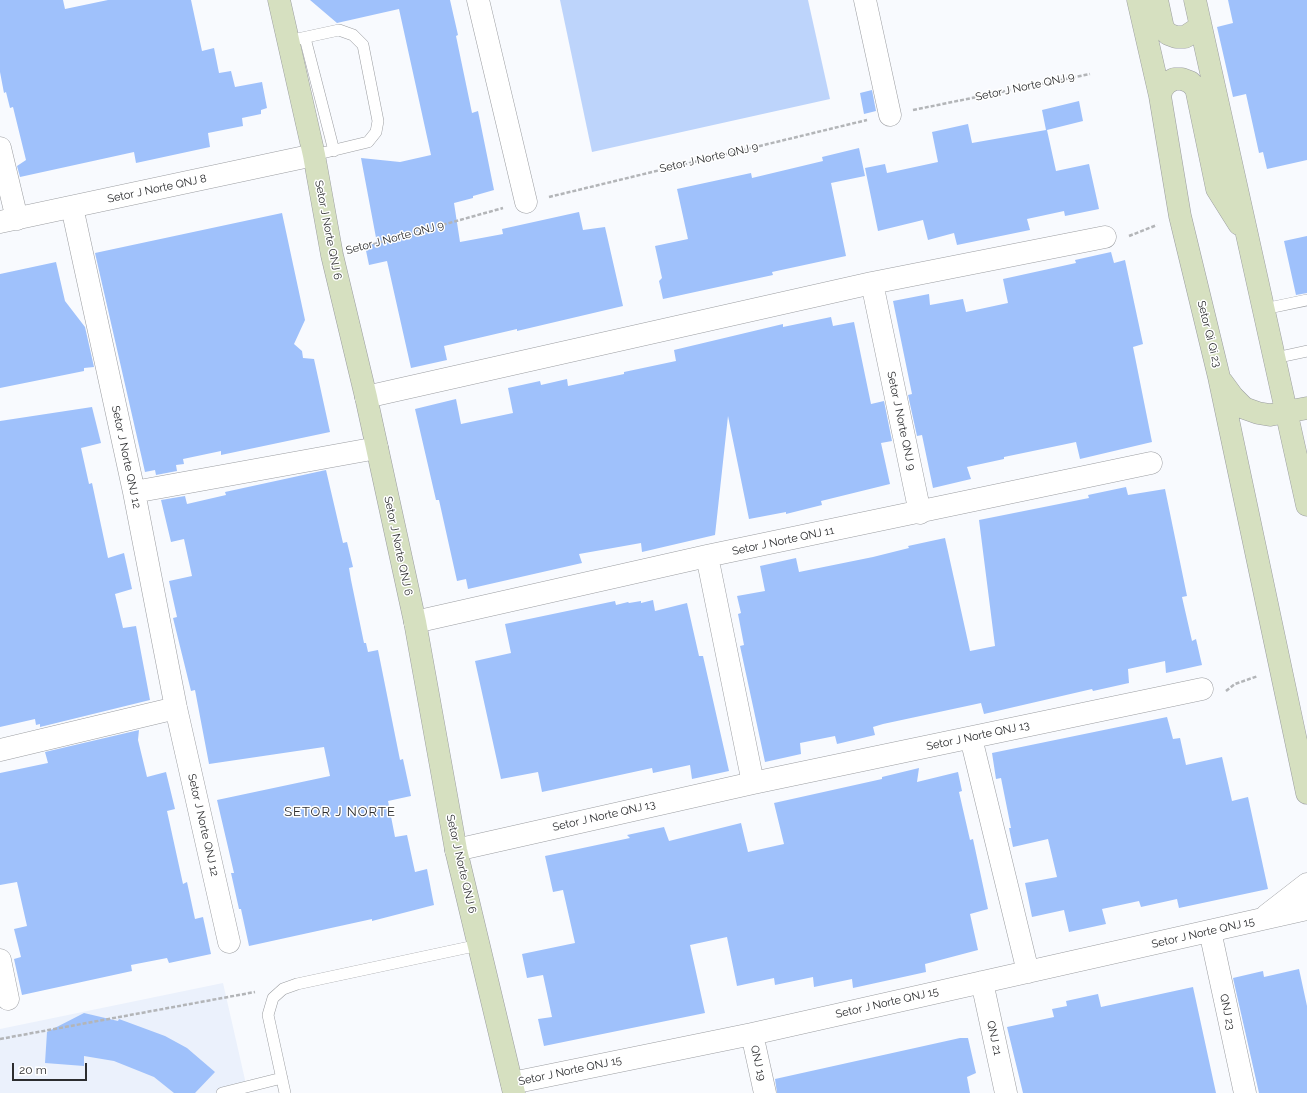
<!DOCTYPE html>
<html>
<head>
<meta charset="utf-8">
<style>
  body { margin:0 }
  #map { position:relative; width:1307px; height:1093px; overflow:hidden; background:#f8fafe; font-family:Raleway,sans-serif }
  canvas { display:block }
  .scale { position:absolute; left:12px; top:1063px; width:75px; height:18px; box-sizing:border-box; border:2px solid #2c2d2f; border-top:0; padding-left:5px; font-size:12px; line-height:14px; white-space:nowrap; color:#2c2d2f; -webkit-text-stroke:3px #fff; paint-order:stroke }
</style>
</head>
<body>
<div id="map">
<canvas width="1307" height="1093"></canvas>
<div class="scale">20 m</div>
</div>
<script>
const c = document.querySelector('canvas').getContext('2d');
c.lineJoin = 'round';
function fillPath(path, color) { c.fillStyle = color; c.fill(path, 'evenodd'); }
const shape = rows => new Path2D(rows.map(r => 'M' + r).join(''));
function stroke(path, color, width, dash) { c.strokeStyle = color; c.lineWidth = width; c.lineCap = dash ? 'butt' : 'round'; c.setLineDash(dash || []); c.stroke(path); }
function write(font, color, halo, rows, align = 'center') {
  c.font = font + ' Raleway,sans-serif'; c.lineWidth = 3; c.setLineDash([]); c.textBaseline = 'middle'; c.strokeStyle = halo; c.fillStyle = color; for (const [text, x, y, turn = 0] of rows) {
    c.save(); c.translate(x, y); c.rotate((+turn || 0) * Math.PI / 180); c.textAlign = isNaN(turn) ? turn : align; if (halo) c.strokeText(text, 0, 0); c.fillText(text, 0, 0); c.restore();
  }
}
const built = shape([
  [223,983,248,1093,0,1093,0,1029]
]);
const green = shape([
  [560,0,808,0,830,99,592,152]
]);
const building = shape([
  [0,0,63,0,65,9,108,0,191,0,202,51,214,48,219,73,231,71,235,87,262,82,267,108,261,110,261,114,242,118,243,126,208,133,210,147,136,163,134,152,20,177,17,166,26,160,13,107,10,108,6,92,4,93,0,72],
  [310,0,450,0,458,35,456,36,472,113,478,111,494,190,473,196,473,198,454,203,460,242,503,234,502,229,579,212,583,230,605,227,623,306,517,331,517,329,444,346,447,360,411,368,387,261,369,265,365,246,377,243,361,158,400,162,431,155,399,9,337,23],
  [1228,0,1307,0,1307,160,1267,169,1263,152,1259,153,1246,94,1233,97,1217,27,1233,23],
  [872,90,876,111,864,114,860,93],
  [1079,101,1083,121,1047,130,1056,171,1089,164,1099,209,1065,216,1064,211,1027,219,1030,230,957,245,954,233,928,240,923,220,878,231,865,168,885,164,887,173,938,162,932,132,968,124,972,143,1046,130,1042,110],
  [859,148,865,176,831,183,846,256,772,272,773,275,663,299,659,281,662,278,655,246,688,239,677,189,751,173,752,178,823,161,822,157],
  [282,213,305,320,294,344,302,351,303,358,314,359,330,432,221,455,221,451,183,459,184,464,176,465,177,471,156,475,155,470,145,472,95,253],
  [1307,236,1307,293,1296,295,1284,241],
  [1111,252,1114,263,1125,260,1143,344,1133,347,1152,442,1080,459,1076,442,1004,457,1004,459,967,467,971,479,933,488,922,435,917,436,908,395,912,394,893,301,929,294,930,305,963,299,966,312,1008,303,1003,279,1076,263,1075,260],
  [56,262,65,301,85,327,94,367,84,368,84,371,0,388,0,274],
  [831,317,833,326,854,322,871,404,884,401,892,441,881,443,890,484,821,501,822,505,786,514,786,512,749,519,728,416,715,535,642,552,641,543,579,554,582,563,468,589,466,579,457,581,439,500,436,500,415,409,456,399,461,424,513,413,508,388,540,381,541,385,567,379,568,386,624,374,624,372,676,361,674,350,783,324,783,327],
  [92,407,101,443,81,448,89,484,92,483,108,558,124,553,132,589,115,594,123,628,136,626,150,700,40,727,40,724,36,725,35,719,0,727,0,421],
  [326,470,343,543,347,542,353,567,349,568,351,580,364,643,366,643,368,652,378,650,400,760,403,759,411,796,388,801,395,837,407,835,415,872,427,869,434,905,372,921,372,919,249,946,241,909,239,909,231,873,234,873,217,800,330,776,324,747,209,764,195,690,191,691,173,618,177,617,169,581,192,576,184,539,171,542,161,500,185,496,187,504,226,495,225,492],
  [1126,487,1128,495,1165,489,1187,596,1182,597,1192,641,1196,639,1202,665,1166,673,1165,661,1128,669,1129,683,1093,691,1092,689,984,714,981,703,883,724,873,727,875,735,837,744,835,736,800,743,801,754,765,762,740,646,744,645,738,614,741,613,737,596,765,591,760,566,796,558,799,572,873,557,909,548,908,546,945,538,970,651,995,646,979,520,1089,498,1088,495],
  [653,600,655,611,687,603,699,656,703,656,729,771,692,779,690,765,653,773,652,768,542,792,538,772,501,779,475,661,511,653,505,624,615,601,616,605,628,602,629,603,641,601,641,603],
  [1167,717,1173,739,1180,738,1186,765,1222,757,1232,801,1248,797,1268,889,1179,908,1177,899,1141,907,1139,901,1102,909,1106,924,1069,932,1064,910,1032,917,1025,883,1057,877,1048,839,1013,847,1009,828,1011,828,1001,778,996,779,992,753],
  [139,730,138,740,147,777,166,772,175,809,167,811,183,884,187,882,195,919,203,917,211,954,169,963,167,958,131,965,132,971,22,995,14,959,21,957,14,929,27,926,17,882,0,885,0,773,48,763,45,752],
  [919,768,917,782,958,772,962,791,959,792,970,840,973,839,988,909,970,914,978,950,925,964,926,972,853,988,852,979,814,987,813,977,775,985,774,978,737,986,727,937,690,945,705,1013,544,1046,538,1019,552,1017,543,975,527,978,522,954,575,943,563,890,553,892,545,856,630,838,627,835,664,827,669,841,741,823,748,852,784,844,774,803,882,779,882,777],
  [1299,969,1307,1006,1307,1093,1259,1093,1233,978,1263,971,1264,977],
  [1193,987,1216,1093,1023,1093,1007,1027,1054,1017,1052,1009,1067,1006,1066,1001,1098,994,1101,1007],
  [84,1013,118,1021,119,1019,165,1036,187,1048,215,1072,195,1093,174,1093,154,1077,114,1061,84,1056,84,1066,45,1063,47,1032],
  [960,1038,968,1038,976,1073,967,1077,970,1093,777,1093,775,1079]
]);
const path = shape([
  [913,110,1090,74],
  [549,197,867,120],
  [1129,236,1157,225],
  [356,249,503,208],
  [1226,691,1235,684,1258,676],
  [0,1039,255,992]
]);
const lane = shape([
  [305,38,334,151],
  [288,41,339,30,353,35,363,45,378,121,376,132,368,142,314,155],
  [1264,309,1307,300],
  [1275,358,1307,351],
  [222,1093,282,1078],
  [285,1093,268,1015,273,998,283,989,297,984,479,945]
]);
const street = shape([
  [478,0,526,202],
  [865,0,890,115],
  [0,148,17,219],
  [72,207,134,492,176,708,229,942],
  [0,222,314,155],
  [872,283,920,513],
  [366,397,872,283,1105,237],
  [134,492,377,448],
  [707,556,753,783],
  [415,622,707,556,1151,463],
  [971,738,1028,972],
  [0,750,176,708],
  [456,850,753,783,1202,689],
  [1267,915,1307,884],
  [1210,931,1245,1093],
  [0,960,8,999],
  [982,982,1006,1093],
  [752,1034,765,1093],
  [512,1083,752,1034,1307,909]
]);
const secondary = shape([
  [279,0,314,155,332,255,366,397,415,622,456,850,514,1093],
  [1138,0,1160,96,1180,216,1219,377,1307,793],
  [1157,0,1163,28,1168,34,1176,37,1185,37,1197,29,1200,22],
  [1195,0,1307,505],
  [1160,96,1162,89,1167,83,1174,79,1182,79,1190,82,1196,88,1217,189,1239,224],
  [1222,382,1233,397,1244,408,1258,413,1270,415,1307,408]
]);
const streetNames = [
  ["Setor J Norte QNJ 9",1025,87,-12],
  ["Setor J Norte QNJ 9",709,158,-13],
  ["Setor J Norte QNJ 8",157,189,-12],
  ["Setor J Norte QNJ 6",328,230,79],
  ["Setor J Norte QNJ 9",395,238,-15],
  ["Setor Qi Qi 23",1209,334,76],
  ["Setor J Norte QNJ 9",901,421,78],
  ["Setor J Norte QNJ 12",126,457,78],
  ["Setor J Norte QNJ 11",783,541,-12],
  ["Setor J Norte QNJ 6",398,546,78],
  ["Setor J Norte QNJ 13",978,736,-12],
  ["Setor J Norte QNJ 13",604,816,-13],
  ["Setor J Norte QNJ 12",203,825,77],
  ["Setor J Norte QNJ 6",461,864,77],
  ["Setor J Norte QNJ 15",1203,933,-13],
  ["Setor J Norte QNJ 15",887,1003,-13],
  ["QNJ 23",1227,1012,78],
  ["QNJ 21",994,1038,78],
  ["QNJ 19",758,1063,77],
  ["Setor J Norte QNJ 15",570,1071,-12]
];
const quarterNames = [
  ["SETOR J NORTE",340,812]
];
fillPath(built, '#ebf1fc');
fillPath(green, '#bdd4fb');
fillPath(building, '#9fc1fb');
stroke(lane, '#9c9ea2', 12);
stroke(street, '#9c9ea2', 23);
stroke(secondary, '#9c9ea2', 23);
stroke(path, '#b3b5b8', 2.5, [4, 2]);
stroke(lane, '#fff', 11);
stroke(street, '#fff', 22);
stroke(secondary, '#d6e0c0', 22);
write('11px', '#2c2d2f', '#fff', streetNames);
c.letterSpacing = '1px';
write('13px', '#2c2d2f', '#fff', quarterNames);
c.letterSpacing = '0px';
</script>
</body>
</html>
